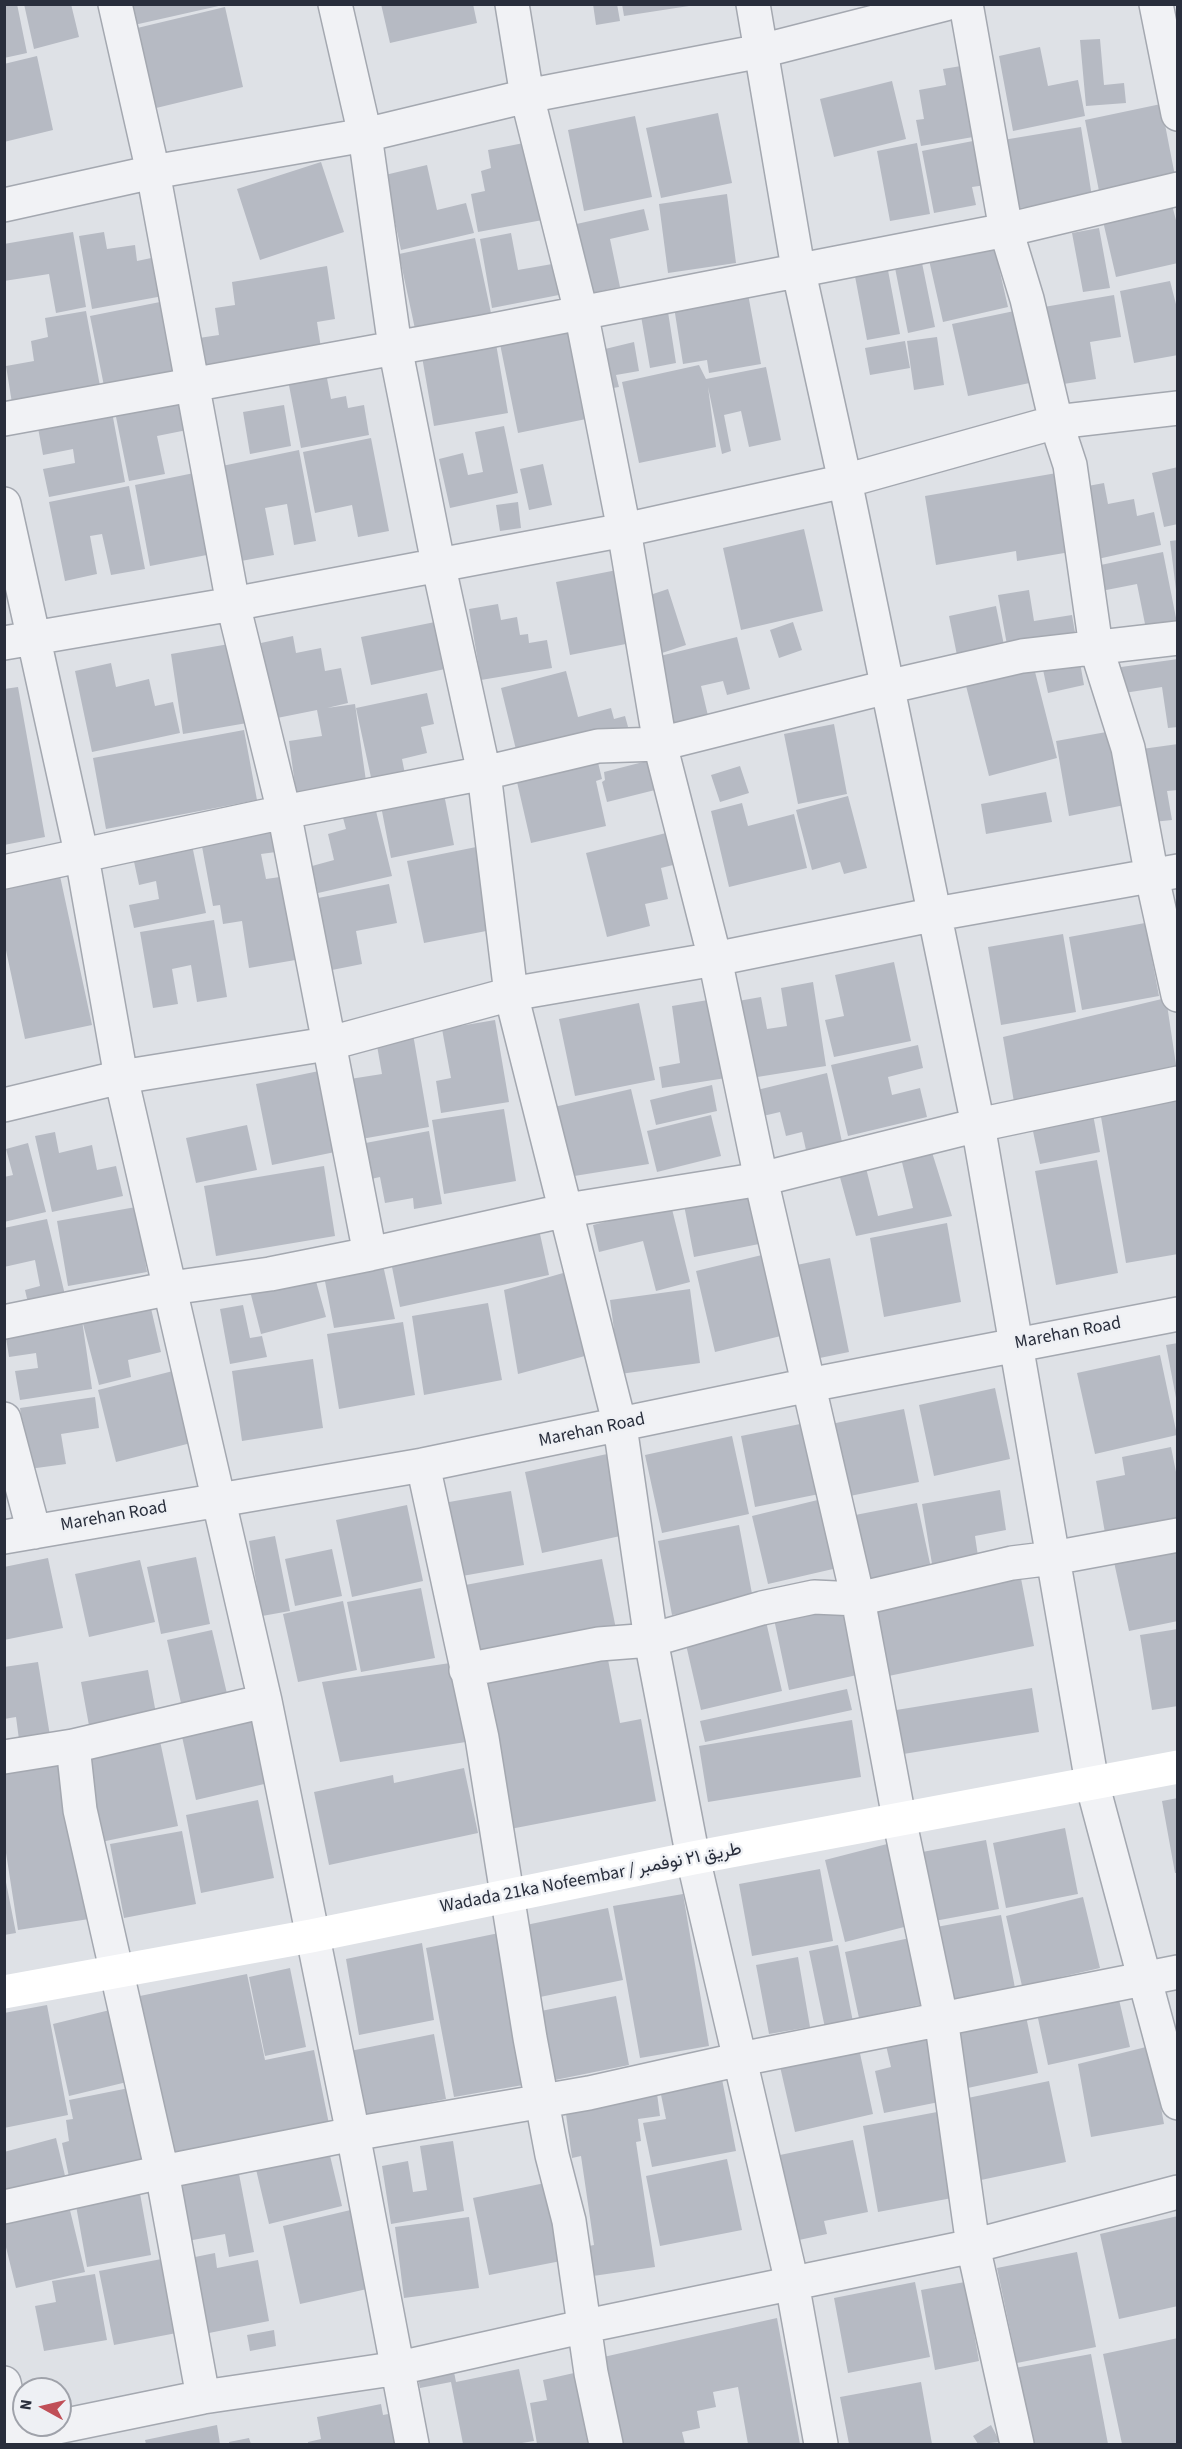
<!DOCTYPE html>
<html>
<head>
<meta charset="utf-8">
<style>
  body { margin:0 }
  #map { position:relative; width:1182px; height:2449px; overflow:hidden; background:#dee1e6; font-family:"Source Sans 3",sans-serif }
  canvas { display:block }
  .frame { position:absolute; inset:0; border:6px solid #292e3c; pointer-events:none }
  .north { position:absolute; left:12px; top:2377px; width:60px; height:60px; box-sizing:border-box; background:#eef0f4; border:2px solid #9fa2aa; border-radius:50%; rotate:278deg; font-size:16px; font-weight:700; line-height:24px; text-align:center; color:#292e3c }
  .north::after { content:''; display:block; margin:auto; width:21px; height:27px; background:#c04f57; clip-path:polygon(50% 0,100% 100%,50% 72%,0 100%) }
</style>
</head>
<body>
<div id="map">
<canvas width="1182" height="2449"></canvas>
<div class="frame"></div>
<div class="north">N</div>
</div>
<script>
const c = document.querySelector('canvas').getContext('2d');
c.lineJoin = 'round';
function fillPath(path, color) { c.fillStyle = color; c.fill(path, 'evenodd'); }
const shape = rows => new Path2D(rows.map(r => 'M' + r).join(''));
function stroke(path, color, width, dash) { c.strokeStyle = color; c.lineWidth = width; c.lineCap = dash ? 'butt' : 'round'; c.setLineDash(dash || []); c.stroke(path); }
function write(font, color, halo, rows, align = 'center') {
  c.font = font + ' "Source Sans 3",Vazirmatn,sans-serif'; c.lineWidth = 5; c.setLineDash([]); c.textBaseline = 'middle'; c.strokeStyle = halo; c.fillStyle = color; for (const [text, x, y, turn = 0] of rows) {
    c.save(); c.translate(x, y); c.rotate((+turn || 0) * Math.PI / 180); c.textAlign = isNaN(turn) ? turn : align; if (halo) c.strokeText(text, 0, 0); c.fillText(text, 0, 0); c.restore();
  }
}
const building = shape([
  [4,4,17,4,27,53,4,58],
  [24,4,71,4,79,37,34,49],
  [381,4,473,4,477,23,390,43],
  [593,4,617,4,620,21,596,25],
  [622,4,689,4,689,6,624,16],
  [137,5,223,5,134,25,130,6],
  [225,7,243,87,152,109,133,29],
  [1100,39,1104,85,1124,83,1126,103,1086,106,1080,40],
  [1040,47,1048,86,1078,80,1085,116,1013,131,999,56],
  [37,56,53,130,4,142,4,64],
  [967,65,979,136,921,146,916,120,924,119,919,90,946,85,943,69],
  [892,81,906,139,834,157,820,99],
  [1161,104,1175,176,1099,191,1085,120],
  [718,113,732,183,661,198,646,128],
  [635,116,652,197,584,211,568,130],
  [1081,127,1092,197,1014,209,1003,140],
  [978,140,986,185,972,187,976,205,934,213,922,151],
  [534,141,548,219,478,232,471,194,485,191,481,171,491,168,488,150],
  [917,143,930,214,890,221,877,151],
  [321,162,344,232,260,260,237,189],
  [427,165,437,210,466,203,474,233,401,250,385,175],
  [727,194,736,263,668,273,659,204],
  [1171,201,1178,228,1178,263,1116,277,1102,217],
  [644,209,649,230,610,239,620,287,587,294,572,225],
  [1099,228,1110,288,1083,292,1072,233],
  [73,232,86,307,56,313,49,274,4,281,4,244],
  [104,232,107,249,135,245,137,261,156,257,163,296,92,309,79,236],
  [511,233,518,270,558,263,564,294,492,308,480,239],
  [475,238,491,313,415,329,399,254],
  [994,246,1008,307,943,322,929,260],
  [921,258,935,327,908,333,894,263],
  [887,265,900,334,867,340,854,271],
  [327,266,335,319,317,322,321,348,203,367,199,338,219,335,215,308,235,305,232,282],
  [1170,281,1178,312,1178,355,1134,363,1120,291],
  [748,294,761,364,709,373,707,360,683,364,674,307],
  [1114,295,1121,337,1090,342,1096,379,1057,385,1044,307],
  [160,302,174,372,104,386,90,316],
  [1024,309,1039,381,968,396,952,324],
  [86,311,100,386,12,403,6,366,34,361,31,341,48,337,45,318],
  [668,312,676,363,650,368,641,316],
  [567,326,586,419,518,433,499,339],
  [937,337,944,385,914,390,907,341],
  [495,338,508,413,434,426,421,351],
  [905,341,910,368,870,375,865,348],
  [634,342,639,371,616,375,619,387,613,388,605,349],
  [699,365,706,379,766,367,781,440,749,447,741,411,724,415,731,451,722,454,708,387,716,447,639,463,622,382],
  [325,368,331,399,346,396,348,408,364,405,369,435,301,448,287,375],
  [185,398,192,429,157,436,165,474,129,481,115,412],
  [284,405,291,446,250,454,243,412],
  [112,412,125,482,49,497,43,469,75,463,73,449,43,455,38,428],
  [504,426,518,493,450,508,439,459,463,453,468,475,483,472,475,432],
  [371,438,389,531,358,537,352,505,315,513,303,452],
  [299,450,316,541,294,545,287,504,265,508,274,555,241,561,222,466],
  [543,464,552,505,529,510,520,469],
  [1178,467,1178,524,1164,527,1152,473],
  [1068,471,1082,550,1017,561,1016,551,936,565,925,496],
  [199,472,217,553,150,566,135,485],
  [1104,483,1108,504,1134,499,1137,516,1154,512,1161,545,1093,560,1077,488],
  [129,486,145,569,111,575,102,534,90,536,97,574,65,581,49,502],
  [518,502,521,528,500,531,496,505],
  [804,529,823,611,741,630,723,548],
  [1178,540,1178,590,1176,590,1170,541],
  [1163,552,1177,623,1146,629,1137,584,1096,592,1091,567],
  [622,569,636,642,570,655,556,582],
  [668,589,686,645,659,654,641,598],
  [1029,590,1034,621,1072,615,1077,644,1009,656,998,595],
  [498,604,501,620,517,617,520,635,528,634,529,643,547,640,552,668,481,680,469,609],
  [996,606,1006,655,959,665,949,616],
  [435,622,445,669,371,685,361,637],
  [793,622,802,650,779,658,770,630],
  [293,636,296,653,321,648,325,671,341,668,348,703,327,708,355,704,366,781,296,792,289,741,322,736,317,710,277,718,261,643],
  [737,637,750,689,727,695,723,681,701,686,709,720,674,730,656,657],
  [235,643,247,723,183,734,171,654],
  [1031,656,1057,758,989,776,963,674],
  [1079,657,1084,685,1048,693,1042,665],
  [1178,659,1178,727,1168,728,1162,687,1118,694,1114,668],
  [111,663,116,687,149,679,155,706,173,702,180,733,92,752,75,671],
  [566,671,578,717,611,708,614,719,625,716,630,734,519,762,501,688],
  [18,687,45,837,4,845,4,689],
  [427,693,434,724,421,727,427,753,402,759,405,774,372,782,356,708],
  [834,724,847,794,798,804,784,734],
  [244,730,257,800,106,829,93,758],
  [1112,731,1125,805,1069,816,1056,741],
  [1178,744,1178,790,1167,791,1172,820,1153,822,1142,749],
  [595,750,602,779,596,781,606,826,531,843,514,769],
  [651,760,659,789,607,802,602,782,605,780,604,772],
  [740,766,749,793,720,802,711,775],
  [1046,792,1052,822,986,834,981,804],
  [444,794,454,845,391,858,381,806],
  [848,796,867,868,844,874,840,862,812,870,796,810],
  [742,803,748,826,794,814,807,868,729,887,711,811],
  [375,807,392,876,318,893,312,866,334,860,328,834,346,829,342,814],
  [272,829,276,852,261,854,266,879,294,875,307,958,249,968,242,921,223,924,220,905,213,906,201,841],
  [674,831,681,863,661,868,668,899,645,904,650,926,607,937,586,853],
  [491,844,507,927,424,943,407,861],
  [192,845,206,913,134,928,129,905,159,899,156,881,139,885,133,857],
  [60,876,92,1025,25,1039,4,941,4,888],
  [389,884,397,923,356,931,362,964,332,970,318,898],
  [214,920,227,997,197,1002,191,965,172,969,178,1004,153,1008,140,932],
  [1145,923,1159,996,1082,1010,1069,937],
  [1063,934,1076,1012,1001,1025,988,947],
  [894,962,911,1041,834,1057,825,1020,844,1016,835,975],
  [813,982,826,1066,751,1078,738,1001,761,997,767,1029,787,1026,781,988],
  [1166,998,1178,1078,1015,1108,1003,1037],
  [714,999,726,1078,662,1088,659,1067,680,1063,672,1006],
  [639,1003,655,1080,575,1096,559,1019],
  [495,1020,509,1102,441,1113,436,1081,451,1078,442,1029],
  [413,1034,429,1127,350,1141,350,1079,382,1074,376,1040],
  [918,1045,923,1068,888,1077,892,1095,920,1088,927,1117,848,1136,831,1065],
  [319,1071,335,1152,272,1165,256,1084],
  [827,1073,842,1142,806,1150,802,1132,786,1136,780,1112,763,1116,757,1090],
  [712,1085,717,1111,656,1125,650,1100],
  [631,1089,649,1164,568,1177,554,1107],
  [1178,1097,1178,1254,1126,1263,1100,1111],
  [504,1109,516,1181,444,1194,432,1120],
  [1092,1109,1100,1152,1040,1164,1031,1122],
  [711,1115,721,1156,657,1172,647,1131],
  [247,1125,257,1170,196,1183,186,1138],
  [429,1131,442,1204,414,1209,413,1198,385,1203,380,1177,362,1181,355,1145],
  [55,1132,59,1153,92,1145,97,1170,116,1166,123,1196,52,1212,35,1136],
  [28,1143,46,1212,4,1222,4,1177,13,1175,6,1149],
  [930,1146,952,1216,856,1236,838,1170,865,1164,878,1216,913,1208,900,1154],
  [1097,1160,1118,1273,1056,1285,1035,1171],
  [324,1166,335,1236,216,1256,204,1186],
  [749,1192,759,1244,694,1257,684,1205],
  [671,1205,690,1282,656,1291,643,1241,599,1252,593,1225],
  [136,1207,147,1272,68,1286,57,1221],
  [47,1219,65,1295,28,1303,25,1290,40,1286,35,1260,4,1267,4,1228],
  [947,1223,961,1302,884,1317,870,1238],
  [538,1225,549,1275,400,1307,390,1257],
  [766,1254,785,1335,715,1352,696,1271],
  [830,1258,849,1352,810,1360,792,1266],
  [383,1265,395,1319,334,1328,323,1271],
  [577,1269,596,1353,518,1374,504,1290],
  [314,1274,326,1317,261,1334,250,1291],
  [690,1289,700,1363,620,1374,610,1300],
  [488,1303,502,1380,424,1395,412,1316],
  [150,1304,161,1352,128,1360,131,1377,99,1385,82,1320],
  [243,1305,250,1338,262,1336,267,1357,230,1364,220,1309],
  [82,1320,92,1389,20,1400,15,1371,38,1368,36,1353,9,1357,5,1331],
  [403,1322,415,1395,339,1409,327,1334],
  [1178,1343,1178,1398,1176,1398,1166,1345],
  [1160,1355,1177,1435,1095,1454,1077,1373],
  [313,1359,323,1428,242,1441,232,1371],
  [173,1371,191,1443,116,1462,98,1390],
  [995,1388,1010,1459,934,1476,919,1405],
  [95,1397,99,1428,61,1434,66,1464,29,1469,20,1408],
  [904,1409,919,1482,845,1497,831,1424],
  [810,1422,824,1493,755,1507,741,1436],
  [732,1436,749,1514,662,1533,645,1455],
  [1171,1447,1178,1482,1178,1519,1105,1533,1096,1481,1125,1475,1122,1457],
  [607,1454,625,1535,542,1553,525,1472],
  [1000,1490,1006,1530,975,1536,978,1556,932,1564,922,1504],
  [511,1491,524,1565,451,1578,438,1504],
  [830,1497,846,1566,768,1584,752,1516],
  [917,1503,931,1568,863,1582,850,1516],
  [407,1505,423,1581,352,1597,336,1520],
  [739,1525,753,1599,672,1615,658,1541],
  [275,1536,290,1611,262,1616,249,1541],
  [332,1549,342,1596,295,1606,285,1559],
  [1178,1549,1178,1621,1129,1631,1114,1562],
  [196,1557,210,1624,161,1634,147,1567],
  [48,1558,63,1628,4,1640,4,1567],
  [602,1559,616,1629,468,1657,455,1587],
  [140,1560,155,1622,89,1637,75,1574],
  [1019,1568,1034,1646,874,1679,863,1604],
  [421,1588,435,1658,361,1672,347,1602],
  [343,1601,357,1670,298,1682,283,1614],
  [841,1604,857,1675,789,1690,774,1619],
  [765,1617,782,1691,701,1710,684,1636],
  [1178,1629,1178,1706,1152,1710,1140,1635],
  [212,1630,229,1702,183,1712,167,1640],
  [606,1649,620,1723,641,1719,656,1801,505,1830,476,1674],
  [38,1662,51,1742,20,1747,16,1717,4,1719,4,1667],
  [457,1662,472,1741,340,1762,322,1682],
  [148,1670,157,1719,90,1731,81,1682],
  [1032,1688,1039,1732,891,1756,884,1712],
  [847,1689,852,1710,705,1742,700,1721],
  [260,1705,277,1781,196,1800,179,1723],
  [852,1720,861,1777,708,1802,699,1746],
  [160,1741,178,1826,101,1842,83,1758],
  [64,1763,89,1919,18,1930,4,1840,4,1772],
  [464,1768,478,1833,329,1865,314,1792,393,1775,394,1783],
  [1178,1798,1178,1873,1175,1873,1162,1801],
  [258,1800,274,1878,201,1893,186,1815],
  [1065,1828,1078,1894,1006,1908,993,1843],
  [182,1831,196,1904,124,1918,110,1844],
  [986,1840,999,1909,929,1922,917,1853],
  [891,1843,912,1925,845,1942,825,1860],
  [820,1869,833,1941,752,1956,739,1884],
  [4,1872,16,1933,4,1935],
  [683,1894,709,2046,640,2058,613,1906],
  [1083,1897,1100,1968,1022,1986,1006,1916],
  [608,1908,623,1980,540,1997,526,1925],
  [1001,1915,1015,1988,944,2002,931,1928],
  [499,1933,523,2085,454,2097,426,1948],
  [919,1936,933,2002,859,2018,845,1952],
  [422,1943,434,2020,359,2035,346,1959],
  [838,1945,853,2022,825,2028,809,1951],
  [798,1957,810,2027,769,2034,756,1965],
  [290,1968,306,2047,265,2056,249,1977],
  [247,1974,265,2060,314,2050,330,2129,170,2163,135,1997],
  [1117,1991,1130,2047,1048,2065,1036,2009],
  [616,1996,629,2065,555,2080,541,2011],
  [47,2005,68,2115,4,2128,4,2013],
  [1024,2007,1038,2073,963,2089,949,2023],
  [114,2009,131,2081,69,2096,53,2024],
  [930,2031,944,2101,884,2113,875,2071,891,2067,885,2041],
  [434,2034,446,2099,363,2116,350,2051],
  [858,2044,873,2114,795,2132,779,2062],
  [1150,2046,1164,2124,1091,2137,1078,2064],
  [721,2074,736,2151,652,2167,643,2123,666,2119,659,2085],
  [1049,2081,1066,2162,981,2180,963,2099],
  [656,2086,660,2116,638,2119,641,2141,636,2142,655,2267,593,2276,589,2246,594,2245,581,2156,572,2158,565,2107],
  [129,2088,144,2161,69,2177,62,2143,69,2141,66,2120,73,2119,69,2100],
  [937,2112,952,2198,878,2212,863,2126],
  [56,2138,66,2180,4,2196,4,2152],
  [853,2140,868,2212,824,2221,827,2234,799,2240,797,2226,790,2228,775,2156],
  [453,2141,464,2211,391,2224,382,2166,408,2161,413,2192,427,2190,420,2146],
  [327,2143,342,2206,269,2224,254,2161],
  [727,2159,742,2230,660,2246,646,2176],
  [239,2174,254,2252,229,2257,225,2234,182,2242,171,2187],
  [545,2183,561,2261,489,2275,473,2198],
  [139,2188,151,2255,87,2267,75,2200],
  [68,2202,85,2272,16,2288,4,2239,4,2217],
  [359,2208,376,2287,300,2304,283,2226],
  [1178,2216,1178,2306,1119,2319,1100,2234],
  [469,2217,479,2288,404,2298,395,2227],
  [1077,2252,1096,2347,1017,2363,997,2268],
  [215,2253,217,2268,258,2260,269,2321,199,2335,185,2259],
  [172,2257,187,2331,114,2345,99,2271],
  [95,2274,107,2340,44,2351,35,2306,56,2302,52,2281],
  [915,2282,930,2357,848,2373,834,2298],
  [965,2282,979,2361,935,2370,921,2290],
  [777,2318,800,2444,748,2444,738,2387,713,2392,716,2407,697,2411,700,2428,682,2432,685,2444,617,2444,599,2358],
  [274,2330,276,2346,250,2351,247,2335],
  [1178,2338,1178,2444,1122,2444,1103,2354],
  [1091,2354,1108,2444,1029,2444,1015,2368],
  [452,2362,456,2382,519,2369,534,2441,516,2444,463,2444,451,2382,420,2388,416,2369],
  [574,2373,588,2444,537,2444,530,2403,547,2400,543,2380],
  [921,2382,932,2444,849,2444,840,2397],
  [381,2404,383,2415,399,2412,405,2444,308,2444,308,2442,321,2439,317,2417],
  [217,2425,220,2444,146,2444,145,2440],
  [991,2425,1000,2442,978,2444,973,2436],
  [249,2438,251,2444,229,2444,229,2442]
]);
const street = shape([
  [115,4,153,172,233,604,284,812,370,1254],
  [335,4,365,135,395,347,438,563,484,773,511,994,620,1426,651,1640,693,1858,792,2283,821,2444],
  [512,4,527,96,581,312,624,530,660,744,715,959,761,1179,858,1599,899,1818,941,2018,973,2246,1017,2444],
  [753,4,798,268,845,481,978,1125,1092,1783,1178,2103],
  [966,4,1006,230,1027,299,1056,422,1070,465,1096,647,1128,748,1152,877,1178,995],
  [1156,4,1178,114],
  [4,205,153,172,365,135,527,96,761,51,945,4],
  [4,419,483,332,1006,230,1178,189],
  [4,504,82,857,121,1077,265,1701,353,2134,412,2444],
  [4,643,233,604,624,530,845,481,1056,422,1178,408],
  [4,872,284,812,484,773,598,746,660,744,887,687,1022,656,1178,638],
  [4,1105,121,1077,327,1044,511,994,715,959,936,914,1178,871],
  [4,1322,171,1288,270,1274,370,1254,567,1210,761,1179,978,1125,1178,1083],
  [4,1419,34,1532],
  [423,1465,482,1738,530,2038,552,2155,569,2221,591,2373,606,2444],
  [4,1537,423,1465,809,1385,1178,1314],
  [466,1670,599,1644,651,1640,762,1608,814,1597,858,1599,1012,1563,1053,1558,1178,1535],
  [73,1746,80,1810,162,2172,203,2397],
  [4,1757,73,1746,265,1701],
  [4,2207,162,2172,353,2134,589,2093,741,2059,1178,1972],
  [4,2383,18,2444],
  [4,2438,203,2397,399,2368,586,2326,973,2246,1178,2192]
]);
const secondary = shape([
  [4,1992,311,1936,693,1858,1178,1767]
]);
const streetNames = [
  ["Marehan Road",1068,1334,-11],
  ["Marehan Road",592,1431,-12],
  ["Marehan Road",114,1517,-10],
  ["Wadada 21ka Nofeembar / طريق ٢١ نوفمبر",591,1879,-11]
];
fillPath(building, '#b6bac3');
stroke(street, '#a4a8b0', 36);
stroke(street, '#f1f2f5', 33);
stroke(secondary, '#fff', 33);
write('18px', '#292e3c', '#eef0f4', streetNames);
</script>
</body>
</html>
